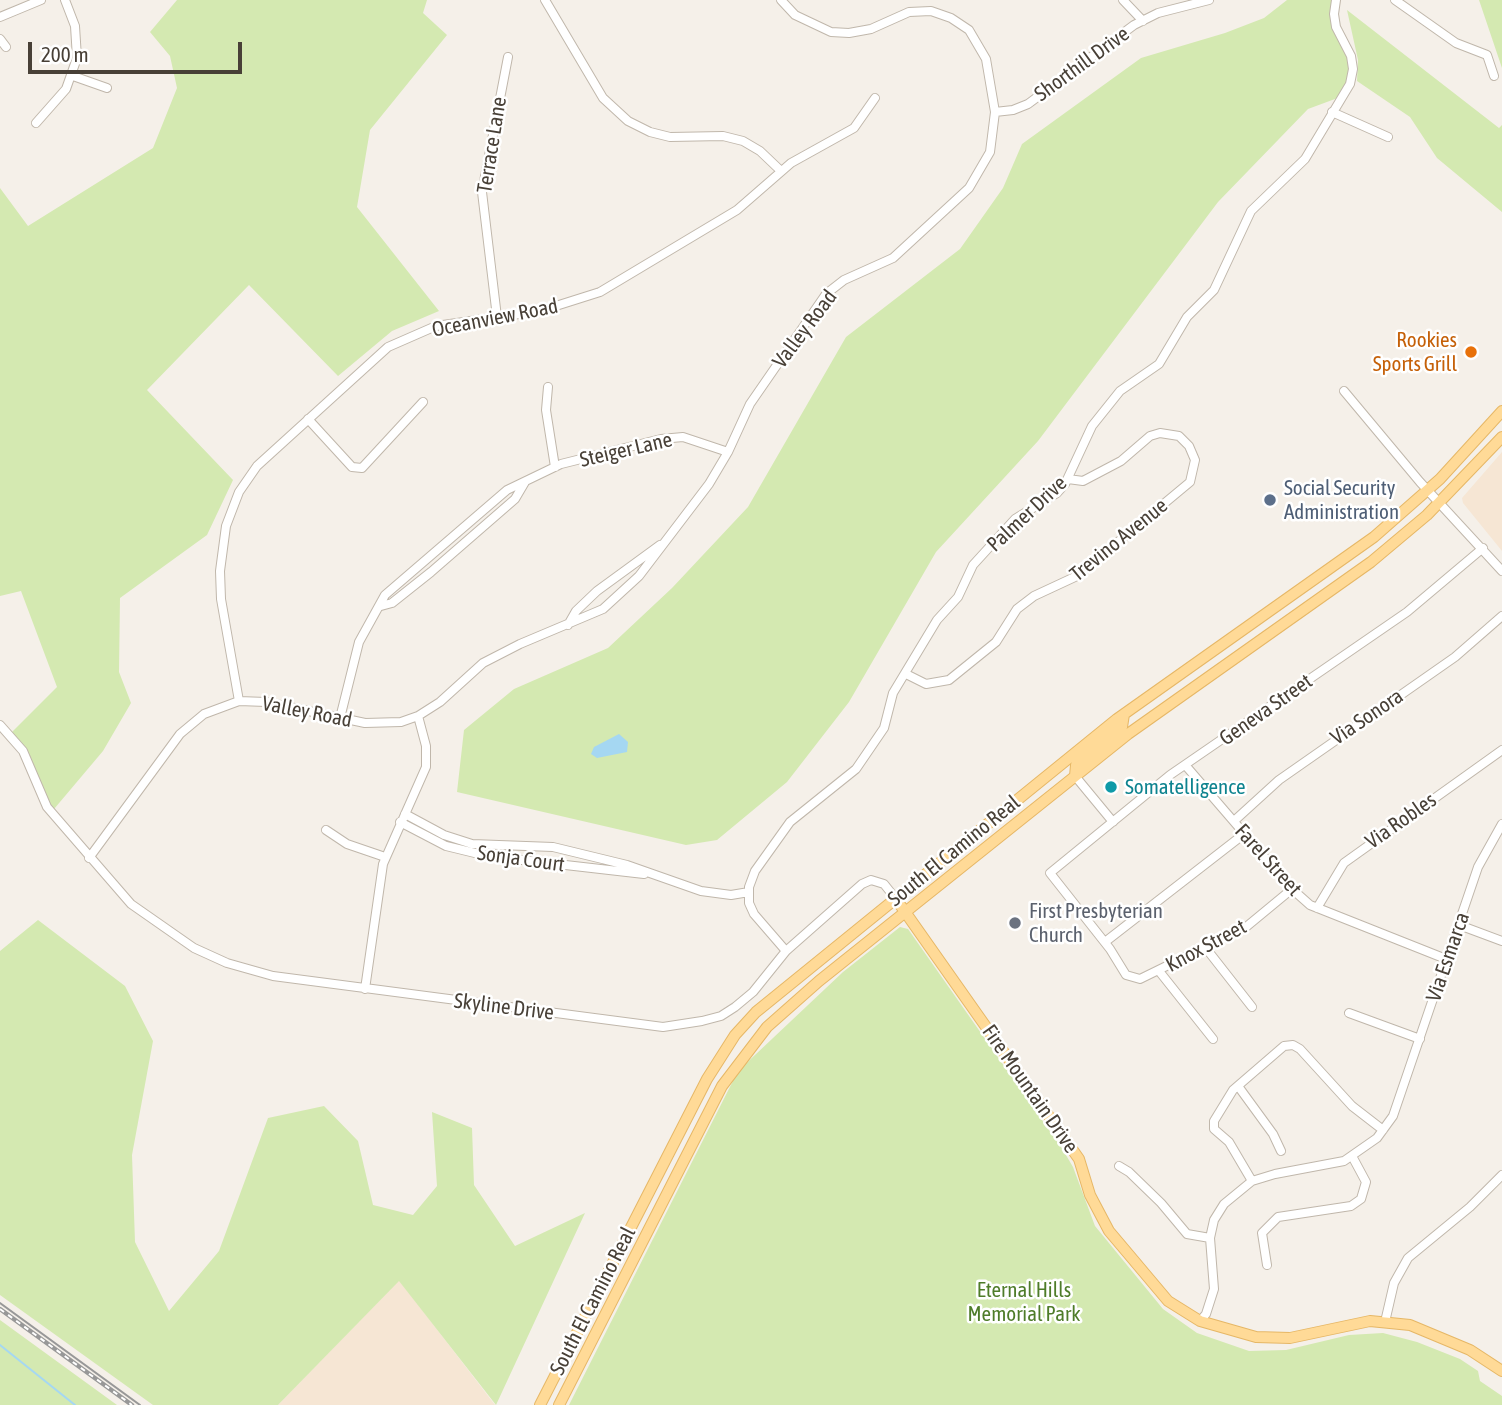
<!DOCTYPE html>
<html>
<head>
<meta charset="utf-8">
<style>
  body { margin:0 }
  #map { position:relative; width:1502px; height:1405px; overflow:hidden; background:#f5f0e9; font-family:"Asap Condensed",sans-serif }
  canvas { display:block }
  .scale { position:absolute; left:28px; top:42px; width:214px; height:32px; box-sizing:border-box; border:4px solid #484037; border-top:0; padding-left:9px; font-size:21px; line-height:24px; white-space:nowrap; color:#484037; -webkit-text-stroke:5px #fff; paint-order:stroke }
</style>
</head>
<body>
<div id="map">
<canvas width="1502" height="1405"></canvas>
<div class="scale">200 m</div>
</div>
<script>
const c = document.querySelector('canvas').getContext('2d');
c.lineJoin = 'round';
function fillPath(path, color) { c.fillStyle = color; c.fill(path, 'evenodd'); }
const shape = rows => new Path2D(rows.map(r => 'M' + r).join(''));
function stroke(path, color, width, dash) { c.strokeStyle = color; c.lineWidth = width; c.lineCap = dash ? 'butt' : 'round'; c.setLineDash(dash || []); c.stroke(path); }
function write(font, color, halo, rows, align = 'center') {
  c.font = font + ' "Asap Condensed",sans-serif'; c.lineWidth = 5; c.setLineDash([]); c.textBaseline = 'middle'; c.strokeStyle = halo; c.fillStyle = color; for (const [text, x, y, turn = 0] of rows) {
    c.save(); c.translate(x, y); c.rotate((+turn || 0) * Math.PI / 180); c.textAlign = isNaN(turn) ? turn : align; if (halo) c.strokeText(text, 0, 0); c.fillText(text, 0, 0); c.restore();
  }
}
const commercial = shape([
  [1502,452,1502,551,1463,503,1462,498],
  [399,1280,495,1405,278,1405]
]);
const green = shape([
  [177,0,427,0,423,13,447,35,370,130,357,207,439,311,392,331,338,376,249,285,147,390,233,480,207,535,120,598,119,672,131,703,103,751,49,815,27,759,9,735,57,687,21,591,0,596,0,188,28,226,153,148,177,88,170,56,150,32],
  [1287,0,1336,0,1334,14,1352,69,1343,96,1308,109,1218,202,1038,441,936,552,849,702,787,782,717,840,686,845,457,792,464,730,514,689,608,648,672,588,748,507,846,337,960,249,1003,188,1022,144,1141,58,1225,33,1264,18],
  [1479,0,1502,0,1502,68],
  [1347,10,1499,128,1502,125,1502,212,1437,158,1410,117,1357,81,1358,60],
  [38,920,125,986,153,1041,132,1155,135,1242,169,1311,219,1251,268,1118,324,1106,358,1141,373,1205,413,1215,437,1186,432,1112,472,1128,474,1185,515,1246,585,1213,496,1405,399,1281,278,1405,153,1405,0,1295,0,951],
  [900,927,908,929,1063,1150,1073,1167,1095,1226,1163,1309,1197,1333,1249,1351,1286,1350,1349,1335,1383,1333,1417,1342,1460,1359,1478,1371,1480,1381,1502,1396,1502,1405,569,1405,738,1071,843,972],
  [0,1320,117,1405,0,1405]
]);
const water = shape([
  [619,734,628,742,627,752,597,758,591,754,594,747]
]);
const stream = shape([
  [0,1345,75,1405]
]);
const minor = shape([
  [545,0,603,98,628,121,650,132,670,137,723,136,743,141,760,151,781,171],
  [1123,0,1143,21],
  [1395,0,1456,43,1487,55,1494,76],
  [0,17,41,0],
  [0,39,6,47],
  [73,76,107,88],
  [995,112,1013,110,1028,104,1134,25,1158,13,1209,0],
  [1332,112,1388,137],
  [36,123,66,89,77,58,75,26,65,0],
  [497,317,482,192,508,57],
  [548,387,546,410,555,467],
  [1344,391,1420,482,1502,571],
  [308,419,352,467,362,468,423,402],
  [381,606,392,603,431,572,515,499,525,482],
  [568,625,576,611,597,591,660,545],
  [906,674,926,684,949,680,996,642,1017,609,1034,596,1077,576,1190,482,1195,460,1189,446,1179,436,1160,433,1150,436,1121,461,1083,481,1068,479],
  [239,701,221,599,220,571,226,526,239,492,257,466,388,347,436,326,540,311,600,292,737,210,791,163,854,128,875,98],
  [340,718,359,642,385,595,507,490,561,464,661,439,683,437,728,452],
  [0,725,23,751,47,807,131,904,194,948,227,963,273,976,663,1027,702,1021,721,1016,735,1007,753,992,786,951,862,884,871,880,884,884,896,899],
  [1186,766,1292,889,1310,905,1446,959],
  [1075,776,1113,822],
  [405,814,444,835,472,844,553,847,627,865,701,891,731,895,749,892],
  [1234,821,1279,780,1455,657,1502,616],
  [400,822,446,846,487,856,644,874],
  [326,830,347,844,385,857],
  [89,858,180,734,204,714,239,701,266,702,365,723,401,722,418,716,440,702,483,663,520,644,603,609,639,576,709,484,728,452,750,404,826,294,844,280,893,258,969,188,990,152,995,112,986,59,969,30,951,18,931,11,909,12,871,29,849,33,831,32,795,15,781,0],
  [1292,889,1246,927,1140,979,1126,975,1110,949,1050,873,1170,775,1407,612,1483,548],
  [1317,908,1344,863,1502,750],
  [1459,925,1502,941],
  [1105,942,1244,834],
  [1205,947,1252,1007],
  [786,951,754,914,749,903,749,887,755,871,790,822,856,769,884,728,893,693,937,620,958,597,973,565,1015,519,1057,493,1065,484,1092,426,1120,391,1159,364,1187,317,1214,290,1251,211,1305,159,1350,84,1353,69,1351,56,1336,27,1334,14,1336,0],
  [1159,971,1213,1039],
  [365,989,383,864,426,767,426,746,418,716],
  [1349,1013,1420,1039],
  [1238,1086,1273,1134,1281,1151],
  [1119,1166,1129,1172,1161,1203,1187,1234,1210,1238],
  [1252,1181,1229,1142,1214,1129,1214,1121,1233,1090,1284,1046,1293,1045,1300,1049,1352,1106,1383,1130],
  [1267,1265,1262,1233,1278,1217,1351,1206,1361,1199,1366,1182,1352,1156],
  [1200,1321,1206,1314,1214,1289,1210,1238,1214,1220,1224,1204,1252,1181,1275,1174,1344,1161,1377,1138,1393,1116,1478,867,1502,824],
  [1385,1322,1394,1283,1408,1258,1470,1207,1502,1175]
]);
const major = shape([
  [1075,776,1076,765,1122,727,1124,714],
  [896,899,1079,1159,1090,1195,1109,1231,1168,1301,1200,1321,1256,1337,1290,1338,1370,1321,1410,1325,1470,1350,1502,1371],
  [540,1405,707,1079,735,1035,756,1012,1117,719,1374,537,1440,479,1502,411],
  [559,1405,722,1086,767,1027,819,981,1128,734,1371,562,1427,515,1502,437]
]);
const tram = shape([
  [0,1303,140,1405]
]);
const rail = shape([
  [0,1309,132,1405]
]);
const markers = [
  [1471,352,7,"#e8710a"],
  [1270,500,7,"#5c6f8a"],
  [1111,787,7,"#0f9aa8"],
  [1015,923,7,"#6b7280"]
];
const streetNames = [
  ["Shorthill Drive",1082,64,-36],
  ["Terrace Lane",492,145,-81],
  ["Oceanview Road",495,318,-11],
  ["Valley Road",805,329,-53],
  ["Steiger Lane",626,450,-13],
  ["Palmer Drive",1027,514,-43],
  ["Trevino Avenue",1119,540,-39],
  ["Geneva Street",1266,710,-35],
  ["Valley Road",307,712,11],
  ["Via Sonora",1367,717,-34],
  ["Via Robles",1401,821,-35],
  ["South El Camino Real",954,851,-39],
  ["Sonja Court",521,859,8],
  ["Farel Street",1268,860,48],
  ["Knox Street",1206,946,-28],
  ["Via Esmarca",1448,957,-71],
  ["Skyline Drive",504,1007,7],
  ["Fire Mountain Drive",1030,1089,55],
  ["South El Camino Real",593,1301,-63]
];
const foodNames = [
  ["Rookies",1457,340],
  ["Sports Grill",1457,364]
];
const serviceNames = [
  ["Social Security",1284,488],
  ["Administration",1284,512]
];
const cultureNames = [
  ["Somatelligence",1125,787]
];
const worshipNames = [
  ["First Presbyterian",1029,911],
  ["Church",1029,935]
];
const parkNames = [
  ["Eternal Hills",1024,1290],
  ["Memorial Park",1024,1314]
];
fillPath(commercial, '#f6e6d4');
fillPath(green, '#d4e9b1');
fillPath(water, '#a5d7f2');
stroke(stream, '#a5d7f2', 2);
stroke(minor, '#c0b7ab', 10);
stroke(major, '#e6b766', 12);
stroke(minor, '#fff', 8);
stroke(major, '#ffda97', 10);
stroke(tram, '#989898', 2);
stroke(rail, '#989898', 4.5);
stroke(rail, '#fff', 2, [5]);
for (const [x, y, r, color] of markers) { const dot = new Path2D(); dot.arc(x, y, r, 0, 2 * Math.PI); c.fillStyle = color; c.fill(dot); stroke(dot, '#fff', 2.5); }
write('21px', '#484037', '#fff', streetNames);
write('21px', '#c56008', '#fff', foodNames, 'right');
write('21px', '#4e5e75', '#fff', serviceNames, 'left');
write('21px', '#0d838f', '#fff', cultureNames, 'left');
write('21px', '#5b616d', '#fff', worshipNames, 'left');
write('21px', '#4e7c29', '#fff', parkNames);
</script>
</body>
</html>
